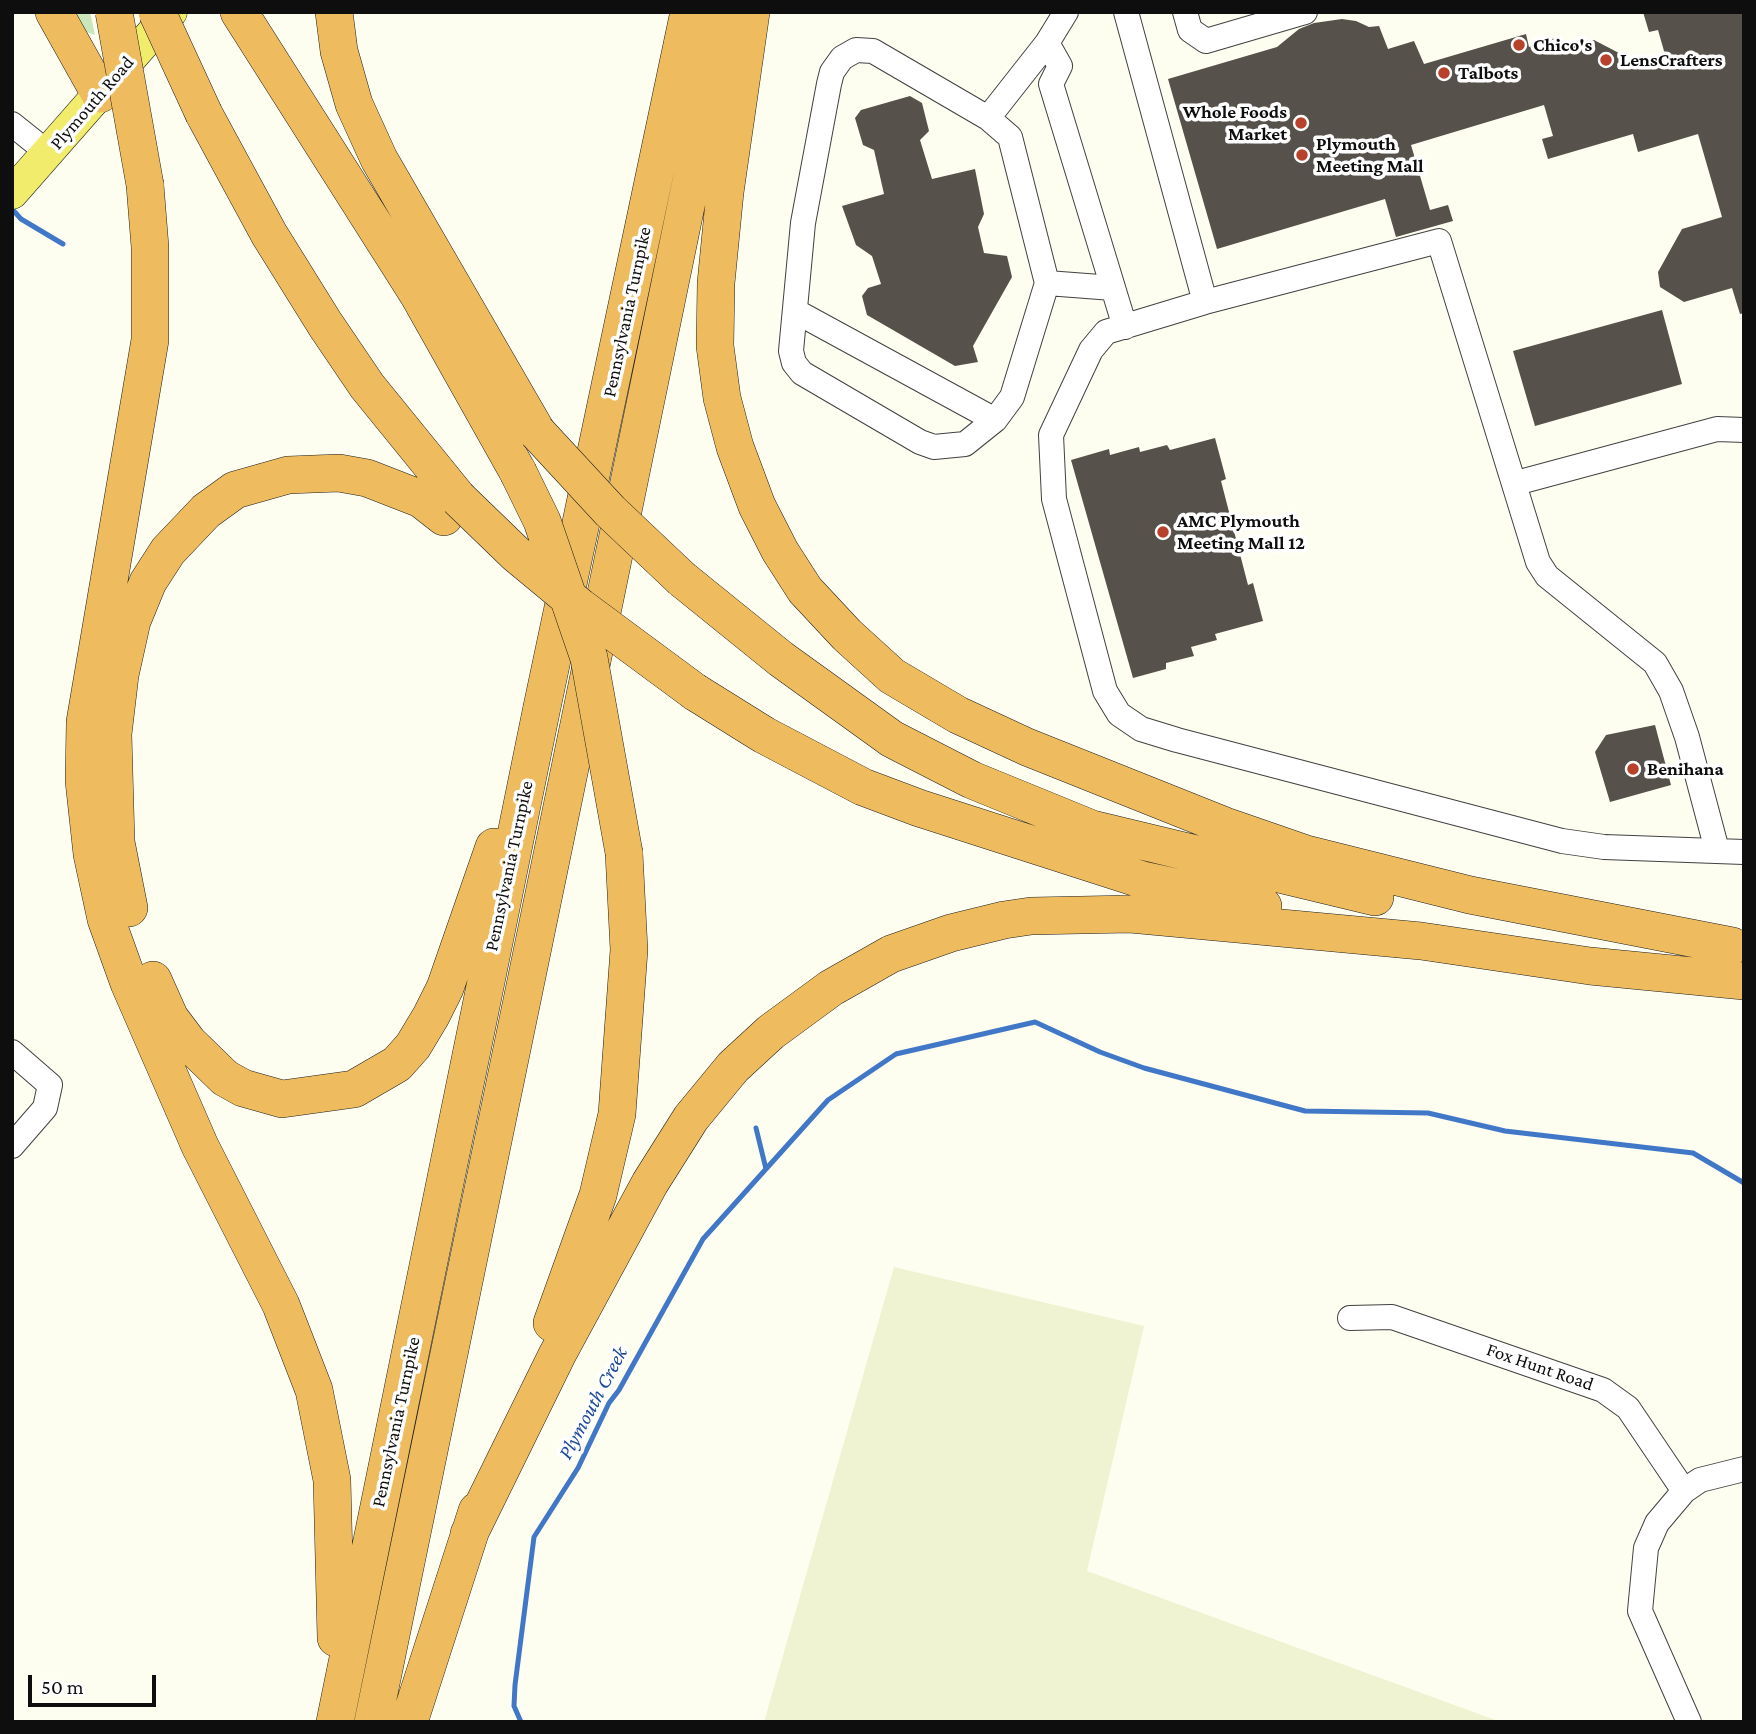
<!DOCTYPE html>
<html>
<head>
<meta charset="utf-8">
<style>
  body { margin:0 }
  #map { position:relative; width:1756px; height:1734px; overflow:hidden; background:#fefef0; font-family:"Crimson Pro",serif }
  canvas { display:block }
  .frame { position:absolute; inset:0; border:14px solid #0e0e0e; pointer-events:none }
  .scale { position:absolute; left:28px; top:1675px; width:128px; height:32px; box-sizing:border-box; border:4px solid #0e0e0e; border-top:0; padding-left:9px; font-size:21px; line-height:24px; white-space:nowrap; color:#0e0e0e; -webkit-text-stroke:5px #fff; paint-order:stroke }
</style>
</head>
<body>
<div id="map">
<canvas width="1756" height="1734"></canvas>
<div class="frame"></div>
<div class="scale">50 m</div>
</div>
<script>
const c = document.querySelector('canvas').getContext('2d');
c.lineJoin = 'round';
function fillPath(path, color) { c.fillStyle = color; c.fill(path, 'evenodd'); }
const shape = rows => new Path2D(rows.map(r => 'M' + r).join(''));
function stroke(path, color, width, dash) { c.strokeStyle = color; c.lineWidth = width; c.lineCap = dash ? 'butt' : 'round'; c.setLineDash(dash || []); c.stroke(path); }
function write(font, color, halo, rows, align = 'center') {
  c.font = font + ' "Crimson Pro",serif'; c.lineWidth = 7; c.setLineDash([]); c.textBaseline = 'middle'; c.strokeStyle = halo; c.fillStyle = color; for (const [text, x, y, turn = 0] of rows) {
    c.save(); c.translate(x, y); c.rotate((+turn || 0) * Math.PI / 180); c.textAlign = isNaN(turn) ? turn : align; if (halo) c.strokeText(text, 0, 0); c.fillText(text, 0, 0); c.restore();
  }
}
const farmland = shape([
  [894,1267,1144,1326,1087,1571,1501,1722,764,1722]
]);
const green = shape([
  [71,12,90,12,95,35,81,30]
]);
const stream = shape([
  [12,209,21,219,63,244],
  [756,1128,766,1169],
  [521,1722,514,1706,515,1685,534,1537,578,1468,609,1403,619,1390,703,1239,828,1100,896,1054,1035,1022,1100,1052,1144,1068,1305,1111,1428,1113,1505,1131,1693,1153,1744,1183]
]);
const building = shape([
  [1643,12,1744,12,1744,313,1740,314,1732,288,1684,302,1660,287,1658,272,1682,229,1722,217,1698,134,1638,152,1633,134,1548,159,1542,139,1553,136,1544,105,1411,145,1430,210,1448,205,1453,221,1396,237,1385,199,1217,249,1168,79,1277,47,1299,29,1314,23,1342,19,1356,21,1369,27,1379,26,1388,49,1414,41,1424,64,1526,34,1529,47,1558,37,1560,47,1594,40,1642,65,1666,58,1658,30,1649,32],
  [910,96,922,103,929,131,920,140,932,179,975,169,984,214,978,227,984,253,1007,256,1012,277,973,346,978,362,955,366,867,315,862,296,868,288,881,284,872,256,856,245,842,206,884,194,874,150,863,145,855,118,861,110],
  [1662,310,1682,384,1535,426,1513,351],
  [1215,438,1226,479,1221,481,1248,585,1253,583,1263,621,1215,634,1217,640,1191,647,1194,656,1166,663,1166,669,1133,678,1071,460,1109,449,1110,455,1139,447,1140,452,1167,445,1170,450],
  [1655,725,1671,785,1610,802,1595,752,1606,735]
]);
const minor = shape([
  [1066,12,1047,43,1060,66,1051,84,1125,327],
  [1126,12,1205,302,1106,332,1091,350,1051,435,1054,499,1105,691,1119,714,1141,729,1177,740,1562,841,1604,847,1744,852],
  [1185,12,1190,30,1206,41,1305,12],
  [1047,43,988,118,873,51,856,50,842,58,832,72,829,84,803,223,791,351,794,363,802,373,920,442,934,447,965,444,995,420,1012,397,1047,283,1113,288],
  [988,118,1010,137,1047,283],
  [12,124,48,153],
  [1205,302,1439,241,1538,562,1547,576,1655,663,1671,691,1687,737,1717,850],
  [795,311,995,420],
  [1516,483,1717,429,1744,430],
  [12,1052,50,1085,45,1108,12,1146],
  [1350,1318,1392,1317,1603,1390,1628,1408,1684,1491],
  [1689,1722,1640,1611,1646,1548,1657,1523,1684,1491,1700,1480,1744,1469]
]);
const major = shape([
  [12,193,171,12]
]);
const highway = shape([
  [54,12,100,94],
  [239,12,418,294,518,472],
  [334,12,339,51,354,104,379,159,537,432],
  [751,12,725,192,716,283,715,346,722,398,735,447,757,506,780,551,805,590,847,635,892,676,958,715,1027,747,1225,826,1306,854,1470,895,1732,946],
  [204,114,269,234,325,324,367,386,458,498],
  [145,185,150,247,150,340,85,722,84,781,92,854,106,919,129,983,200,1146,281,1305,314,1390,332,1480,336,1638],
  [682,579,781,659,892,739,972,780,1092,829,1375,897],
  [695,692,764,735,863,787,919,808,1143,880,1263,906],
  [129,908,116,842,113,734,120,675,132,621,148,582,168,551,206,511,235,490,288,475,339,473,367,478,421,499,444,517],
  [153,980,170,1018,188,1042,225,1078,243,1088,282,1099,354,1089,397,1064,413,1046,431,1016,445,988,494,847],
  [552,1323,598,1195,617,1114,629,950,624,853],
  [469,1534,557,1355,650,1183,691,1118,733,1067,771,1032,831,988,891,954,951,933,1004,920,1031,916,1130,914,1421,941,1590,966,1744,981],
  [335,1722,542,707,689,12],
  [373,1722,726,12],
  [409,1722,477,1511]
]);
const highwayBridge = shape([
  [114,12,145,185],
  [157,12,204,114],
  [537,432,610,511,682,579],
  [518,472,542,521,589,658,624,853],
  [458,498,516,554,580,607,695,692]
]);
const markers = [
  [1519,45,7,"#b8412c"],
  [1606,60,7,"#b8412c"],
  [1444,73,7,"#b8412c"],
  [1301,123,7,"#b8412c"],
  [1302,155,7,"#b8412c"],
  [1163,532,7,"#b8412c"],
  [1633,769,7,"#b8412c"]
];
const poiNames = [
  ["Chico's",1533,45],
  ["LensCrafters",1620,60],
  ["Talbots",1458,73],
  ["Whole Foods",1287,112,"right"],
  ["Market",1287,134,"right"],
  ["Plymouth",1316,144],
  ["Meeting Mall",1316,166],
  ["AMC Plymouth",1177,521],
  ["Meeting Mall 12",1177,543],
  ["Benihana",1647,769]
];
const streetNames = [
  ["Plymouth Road",92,103,-49],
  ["Pennsylvania Turnpike",627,312,-78],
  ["Pennsylvania Turnpike",509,866,-78],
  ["Fox Hunt Road",1540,1367,19],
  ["Pennsylvania Turnpike",396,1422,-78]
];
const waterNames = [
  ["Plymouth Creek",593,1403,-62]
];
fillPath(farmland, '#eff3d1');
fillPath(green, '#c9e7bb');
stroke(stream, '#4177c7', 5);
fillPath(building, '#56514b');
stroke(minor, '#414141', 26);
stroke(major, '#1f1f1f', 33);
stroke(highway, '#1f1f1f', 38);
stroke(minor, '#fff', 24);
stroke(major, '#f2ec6c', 32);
stroke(highway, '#eebc5e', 37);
stroke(highwayBridge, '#1f1f1f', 38, []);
stroke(highwayBridge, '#eebc5e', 37);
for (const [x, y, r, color] of markers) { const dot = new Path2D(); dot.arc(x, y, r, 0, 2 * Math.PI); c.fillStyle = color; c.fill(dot); stroke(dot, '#fff', 2.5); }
write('bold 19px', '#0e0e0e', '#fff', poiNames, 'left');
write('19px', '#0e0e0e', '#fff', streetNames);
write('italic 21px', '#1c4a9b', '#fff', waterNames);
</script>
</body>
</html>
